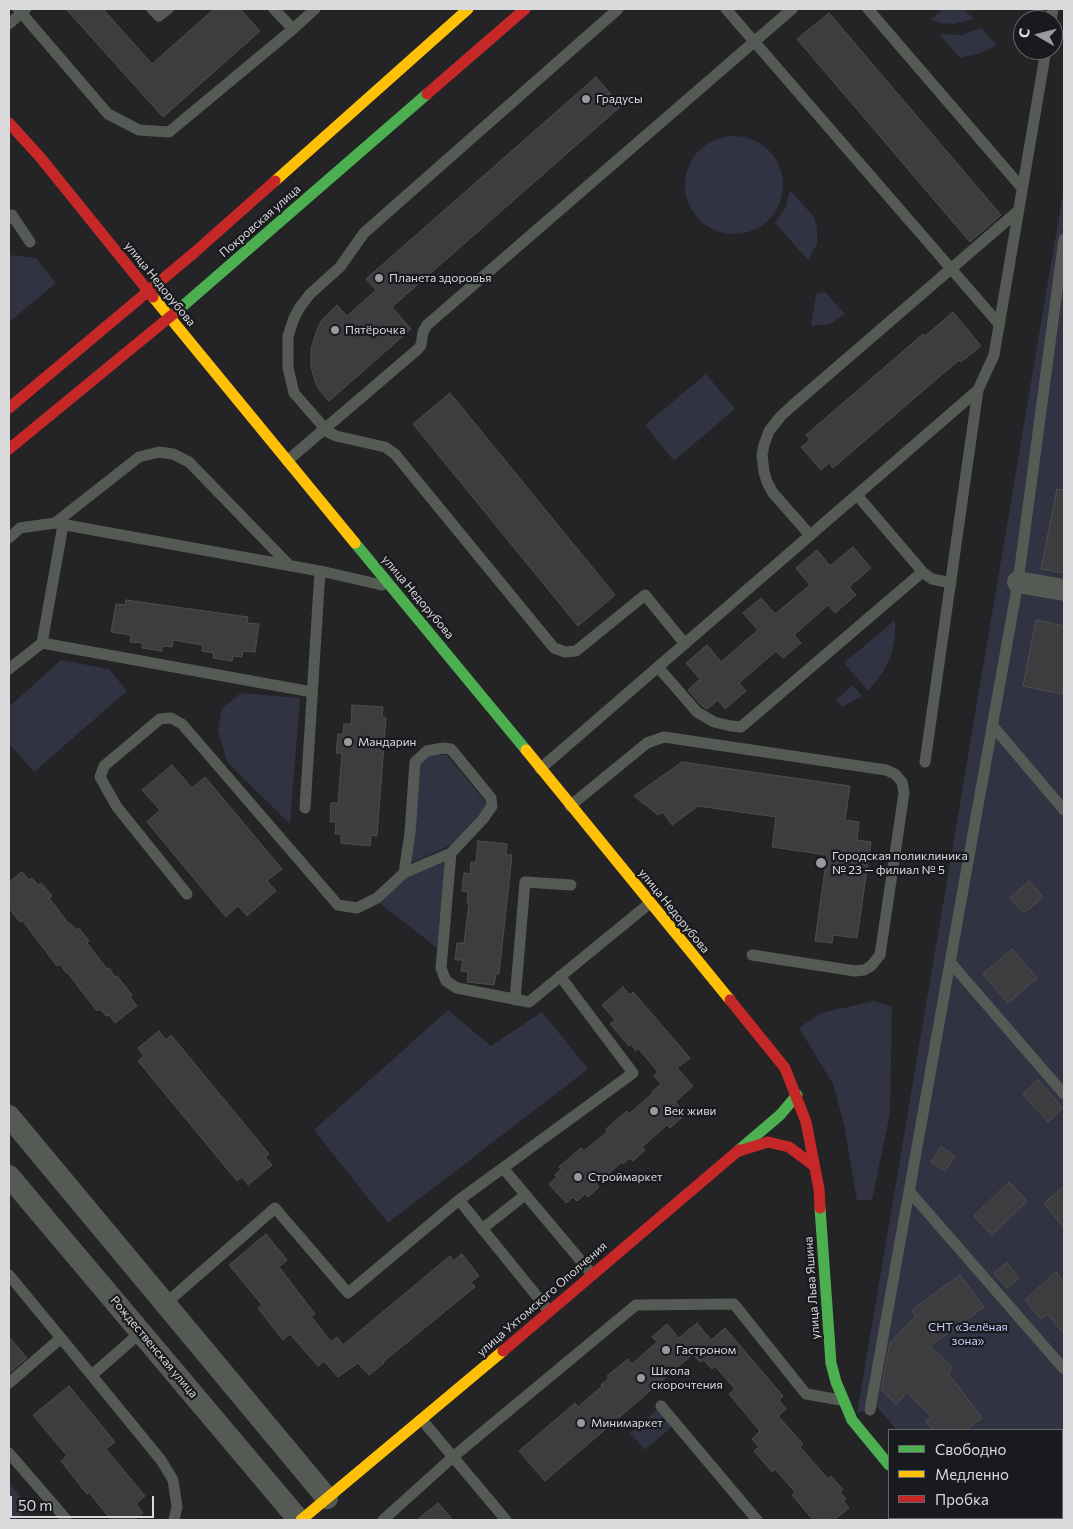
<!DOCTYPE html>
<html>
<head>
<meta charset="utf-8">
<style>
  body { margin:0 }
  #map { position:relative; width:1073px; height:1529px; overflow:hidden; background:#242427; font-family:Commissioner,sans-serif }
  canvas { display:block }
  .frame { position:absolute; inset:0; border:10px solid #dadadd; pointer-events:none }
  .legend { position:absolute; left:888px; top:1429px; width:175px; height:90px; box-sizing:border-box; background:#191a1e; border:1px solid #66676a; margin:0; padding:6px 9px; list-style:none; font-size:15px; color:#dadadd }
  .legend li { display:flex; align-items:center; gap:10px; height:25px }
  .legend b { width:25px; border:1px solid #66676a }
  .north { position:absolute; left:1013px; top:10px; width:50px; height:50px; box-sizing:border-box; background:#191a1e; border:1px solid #66676a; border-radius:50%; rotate:278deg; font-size:14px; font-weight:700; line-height:20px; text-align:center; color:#dadadd }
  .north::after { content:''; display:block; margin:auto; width:18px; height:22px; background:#9a9a9d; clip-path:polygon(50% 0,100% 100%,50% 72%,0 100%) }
  .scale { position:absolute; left:10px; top:1496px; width:144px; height:22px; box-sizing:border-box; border:2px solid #dadadd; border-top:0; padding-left:6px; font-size:15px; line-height:18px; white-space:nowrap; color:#dadadd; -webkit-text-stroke:4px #191a1e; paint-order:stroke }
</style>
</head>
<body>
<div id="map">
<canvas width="1073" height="1529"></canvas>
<div class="frame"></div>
<ul class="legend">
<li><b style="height:6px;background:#4caf50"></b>Свободно</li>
<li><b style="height:6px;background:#ffc107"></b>Медленно</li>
<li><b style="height:6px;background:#c62828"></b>Пробка</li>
</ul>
<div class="north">С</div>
<div class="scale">50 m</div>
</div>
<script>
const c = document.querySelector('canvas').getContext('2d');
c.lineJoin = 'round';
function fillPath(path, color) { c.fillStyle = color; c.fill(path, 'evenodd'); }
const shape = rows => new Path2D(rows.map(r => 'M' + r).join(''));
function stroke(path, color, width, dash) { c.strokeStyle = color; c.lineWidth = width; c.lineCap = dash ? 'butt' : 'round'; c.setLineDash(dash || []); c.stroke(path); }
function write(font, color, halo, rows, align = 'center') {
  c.font = font + ' Commissioner,sans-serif'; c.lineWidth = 4.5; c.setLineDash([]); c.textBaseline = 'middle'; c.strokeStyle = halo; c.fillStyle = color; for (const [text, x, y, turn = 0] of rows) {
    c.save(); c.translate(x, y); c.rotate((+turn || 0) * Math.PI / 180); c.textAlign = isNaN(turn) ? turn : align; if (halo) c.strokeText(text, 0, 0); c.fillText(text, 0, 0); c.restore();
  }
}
const green = shape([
  [943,9,964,9,973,19,954,24,941,23,930,20],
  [981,28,997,45,981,53,964,57,960,58,939,34,962,35],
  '685 185a49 49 0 1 1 98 0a49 49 0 1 1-98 0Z',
  [1064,187,1064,1520,975,1520,973,1518,1062,1518,1062,1430,897,1430,876,1406,857,1414],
  [790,190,813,216,817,227,817,244,808,260,775,223,786,207],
  [9,255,36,258,56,283,9,322],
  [825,292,845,314,830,324,811,326,816,294],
  [706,374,735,409,674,461,645,425],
  [895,620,895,637,891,656,883,672,868,691,844,663],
  [61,660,109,669,127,691,34,772,9,743,9,707],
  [853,685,862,696,842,707,836,700],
  [241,693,300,698,290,824,227,762,218,730,222,708],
  [431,754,447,755,488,805,451,845,411,863,419,765],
  [445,862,437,948,378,902,408,877],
  [874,1001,892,1007,890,1113,872,1200,857,1200,844,1124,833,1084,799,1028,821,1013],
  [448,1010,491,1046,542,1012,588,1069,388,1223,314,1130],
  [661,1406,675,1424,645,1450,630,1433],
  [9,1483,30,1507,15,1520,9,1520]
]);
const building = shape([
  [66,9,103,9,152,64,214,9,240,9,260,31,163,117,66,9],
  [829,13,1001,215,970,242,797,39,829,13],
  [596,77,621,106,392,307,411,329,329,401,320,391,315,381,311,367,311,349,317,330,322,320,337,305,347,316,376,290,366,279,596,77],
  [953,312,981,346,961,362,959,360,833,468,829,463,821,470,801,447,810,440,806,435,923,334,925,336,953,312],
  [450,393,615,595,578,626,413,424,450,393],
  [1057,489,1064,490,1064,573,1041,569,1057,489],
  [853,547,871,568,849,587,856,595,835,613,828,605,794,635,801,643,783,658,776,651,739,683,746,691,725,709,718,700,707,709,702,706,688,690,700,679,686,663,707,645,721,662,758,630,743,613,761,598,775,614,810,585,796,568,817,550,830,566,853,547],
  [126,600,248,617,247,623,259,624,255,652,243,651,242,657,233,656,232,661,213,658,214,653,202,651,203,645,173,640,172,647,162,646,162,651,142,648,143,643,130,642,131,635,111,632,116,604,125,605,126,600],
  [1036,620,1064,626,1064,682,1062,694,1023,686,1036,620],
  [352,705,383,707,382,717,386,718,377,836,371,835,370,846,341,843,341,834,335,834,336,822,330,822,331,803,338,803,342,753,336,753,338,734,343,734,344,724,351,724,352,705],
  [682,762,850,786,845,820,859,822,857,840,871,842,857,938,833,935,832,943,815,941,827,855,772,847,776,817,698,806,672,825,663,812,658,815,634,796,682,762],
  [172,765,192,788,205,777,282,869,267,881,276,891,247,916,238,906,226,917,147,822,160,810,142,790,172,765],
  [478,841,507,844,506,855,512,855,499,974,496,974,494,985,467,982,468,972,461,971,463,960,455,960,457,943,464,943,469,903,467,903,468,892,462,891,464,873,470,874,471,862,476,863,478,841],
  [22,872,29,880,32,878,38,885,41,883,52,896,49,898,69,924,70,923,76,930,79,928,89,941,87,943,107,969,109,968,115,977,117,976,132,995,130,997,137,1006,115,1023,109,1015,106,1016,100,1009,97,1011,67,972,66,973,60,964,57,966,22,920,20,922,9,908,9,882,22,872],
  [1029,881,1043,897,1024,913,1010,898,1029,881],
  [1012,949,1037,978,1008,1003,983,974,1012,949],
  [623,987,630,995,633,992,690,1058,677,1068,693,1086,675,1102,686,1114,670,1128,667,1125,642,1147,645,1150,633,1161,630,1158,623,1164,622,1162,596,1184,599,1187,588,1197,585,1194,577,1201,573,1197,566,1203,549,1184,557,1177,555,1175,561,1169,559,1167,581,1148,584,1151,607,1132,606,1129,627,1111,629,1114,653,1093,652,1092,661,1084,654,1076,658,1072,638,1048,636,1051,631,1044,629,1046,610,1024,615,1020,602,1005,623,987],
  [159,1031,166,1040,171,1035,269,1154,265,1157,272,1165,248,1185,242,1177,237,1181,138,1061,144,1056,138,1048,159,1031],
  [1038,1080,1063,1108,1048,1122,1023,1094,1038,1080],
  [941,1147,955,1156,945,1171,931,1162,941,1147],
  [1009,1182,1027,1201,992,1235,974,1216,1009,1182],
  [1064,1187,1064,1228,1044,1203,1064,1187],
  [266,1234,287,1260,279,1267,315,1314,311,1316,331,1342,337,1337,343,1345,450,1256,453,1261,462,1254,479,1276,471,1282,475,1287,383,1362,384,1363,369,1375,358,1363,338,1377,324,1361,318,1366,290,1334,283,1340,258,1308,262,1305,229,1265,266,1234],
  [1007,1263,1019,1278,1007,1288,994,1273,1007,1263],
  [1056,1272,1064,1282,1064,1333,1047,1314,1041,1319,1025,1300,1056,1272],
  [960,1275,984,1307,930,1346,953,1368,948,1373,982,1418,966,1430,933,1430,926,1421,932,1417,907,1393,896,1404,881,1389,890,1343,916,1316,912,1310,960,1275],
  [697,1323,711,1340,725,1328,783,1396,779,1400,786,1409,778,1416,803,1444,800,1447,828,1479,831,1476,843,1490,840,1492,846,1499,843,1501,849,1508,834,1520,813,1520,792,1495,795,1492,775,1469,772,1472,754,1451,759,1447,752,1439,760,1431,729,1394,735,1389,715,1366,712,1369,704,1360,700,1362,693,1354,545,1481,519,1451,575,1403,578,1407,602,1386,601,1385,609,1378,607,1376,628,1359,632,1364,657,1342,652,1337,667,1324,679,1338,697,1323],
  [9,1337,27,1358,9,1373,9,1337],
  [69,1386,115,1442,106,1449,145,1496,136,1504,143,1513,134,1520,111,1520,89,1492,87,1494,61,1461,67,1456,33,1415,69,1386],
  [438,1503,453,1520,417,1520,438,1503]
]);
const lane = shape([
  [18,9,108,114,139,130,169,132,293,29,315,9],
  [152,9,159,16,168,9],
  [274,9,293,29],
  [618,9,364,233,340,267,310,294,300,307,294,318,288,336,288,368,294,393,328,432,336,436,385,447,395,454,554,648,565,652,576,651,645,595,685,644],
  [726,9,999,324],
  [868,9,1022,188],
  [1051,20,1053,9],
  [9,24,26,9],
  [9,218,12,215,30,242],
  [287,461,418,349,421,345,423,332,427,325,792,9],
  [55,523,139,457,159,452,173,454,189,462,290,566],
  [810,535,773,493,767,482,764,472,762,455,764,445,769,431,781,416,793,405,1018,211],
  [9,538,20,528,55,523,325,572,382,585],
  [922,572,932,579,951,583],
  [42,643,312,692],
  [658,667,697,712,714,722,731,726,741,727,920,574,922,572,921,570,857,495],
  [9,669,42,643,63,525],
  [992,725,1064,810],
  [925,762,978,390,994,355,1046,50],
  [540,769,978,390],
  [570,806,647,743,664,737,886,770,895,774,902,782,904,793,880,955,871,966,864,970,855,971,752,955],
  [305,808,320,571],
  [404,873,451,853],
  [187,894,117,807,100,777,104,766,160,719,171,718,182,724,338,905,357,908,377,898,404,873,410,833,415,762,427,751,443,748,451,749,491,798,492,806,483,819,451,853,441,968,446,981,457,988,529,1002,650,903],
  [950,962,1064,1094],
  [515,1000,525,882,571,885],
  [503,1168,592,1274],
  [909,1191,1064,1369],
  [459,1200,549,1311],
  [482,1229,525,1195],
  [9,1275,61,1338,9,1383],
  [165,1304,275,1208,348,1293,459,1200,633,1073,560,976],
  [61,1338,161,1460,173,1480,177,1507,174,1520],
  [92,1375,141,1332],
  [661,1406,757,1520],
  [870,1410,1018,582,1064,239],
  [422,1420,506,1520],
  [9,1453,66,1519,65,1520],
  [383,1520,454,1456,636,1305,734,1304,806,1394,841,1400]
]);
const street = shape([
  [1018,582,1064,590],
  [9,1116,327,1498],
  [9,1176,299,1520]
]);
const fast = shape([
  [177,311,427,94],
  [355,543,526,750],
  [739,1150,780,1115,797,1095],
  [820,1208,831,1363,836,1382,852,1420,889,1465]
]);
const slow = shape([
  [275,181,468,9],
  [153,297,355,543],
  [526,750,730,1000],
  [935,1518,937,1520],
  [301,1520,503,1351]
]);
const jam = shape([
  [427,94,525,9],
  [9,123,40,157,153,297],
  [9,408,195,252,275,181],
  [9,449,177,311],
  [730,1000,785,1068,806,1122,819,1189,820,1208],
  [739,1151,768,1142,789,1147,813,1165],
  [503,1351,739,1150]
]);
const markers = [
  [586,99,5,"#9a9a9d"],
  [379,278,5,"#9a9a9d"],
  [335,330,5,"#9a9a9d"],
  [348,742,5,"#9a9a9d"],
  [821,863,6,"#9a9a9d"],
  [654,1111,5,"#9a9a9d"],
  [578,1177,5,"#9a9a9d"],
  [666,1350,5,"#9a9a9d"],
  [641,1378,5,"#9a9a9d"],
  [581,1423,5,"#9a9a9d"]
];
const poiNames = [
  ["Градусы",596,99],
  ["Планета здоровья",389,278],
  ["Пятёрочка",345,330],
  ["Мандарин",358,742],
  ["Городская поликлиника",832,856],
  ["№ 23 — филиал № 5",832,870],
  ["Век живи",664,1111],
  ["Строймаркет",588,1177],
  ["Гастроном",676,1350],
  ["Школа",651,1371],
  ["скорочтения",651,1385],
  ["Минимаркет",591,1423]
];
const streetNames = [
  ["Покровская улица",260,221,-41],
  ["улица Недорубова",160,284,51],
  ["улица Недорубова",418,597,50],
  ["улица Недорубова",674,911,51],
  ["улица Льва Яшина",812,1288,-94],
  ["улица Ухтомского Ополчения",542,1299,-41],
  ["Рождественская улица",154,1347,50]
];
const parkNames = [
  ["СНТ «Зелёная",968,1327],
  ["зона»",968,1341]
];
fillPath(green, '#313242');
fillPath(building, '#3d3d40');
stroke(building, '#4e4e51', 1);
stroke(lane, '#565a54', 11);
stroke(street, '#565a54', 22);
stroke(fast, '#4caf50', 11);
stroke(slow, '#ffc107', 11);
stroke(jam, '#c62828', 11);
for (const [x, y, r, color] of markers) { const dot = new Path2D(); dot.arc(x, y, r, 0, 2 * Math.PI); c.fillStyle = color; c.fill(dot); stroke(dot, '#191a1e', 2); }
write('12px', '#dadadd', '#191a1e', poiNames, 'left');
write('12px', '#dadadd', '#191a1e', streetNames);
write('12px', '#c9cdfc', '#191a1e', parkNames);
</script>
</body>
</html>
